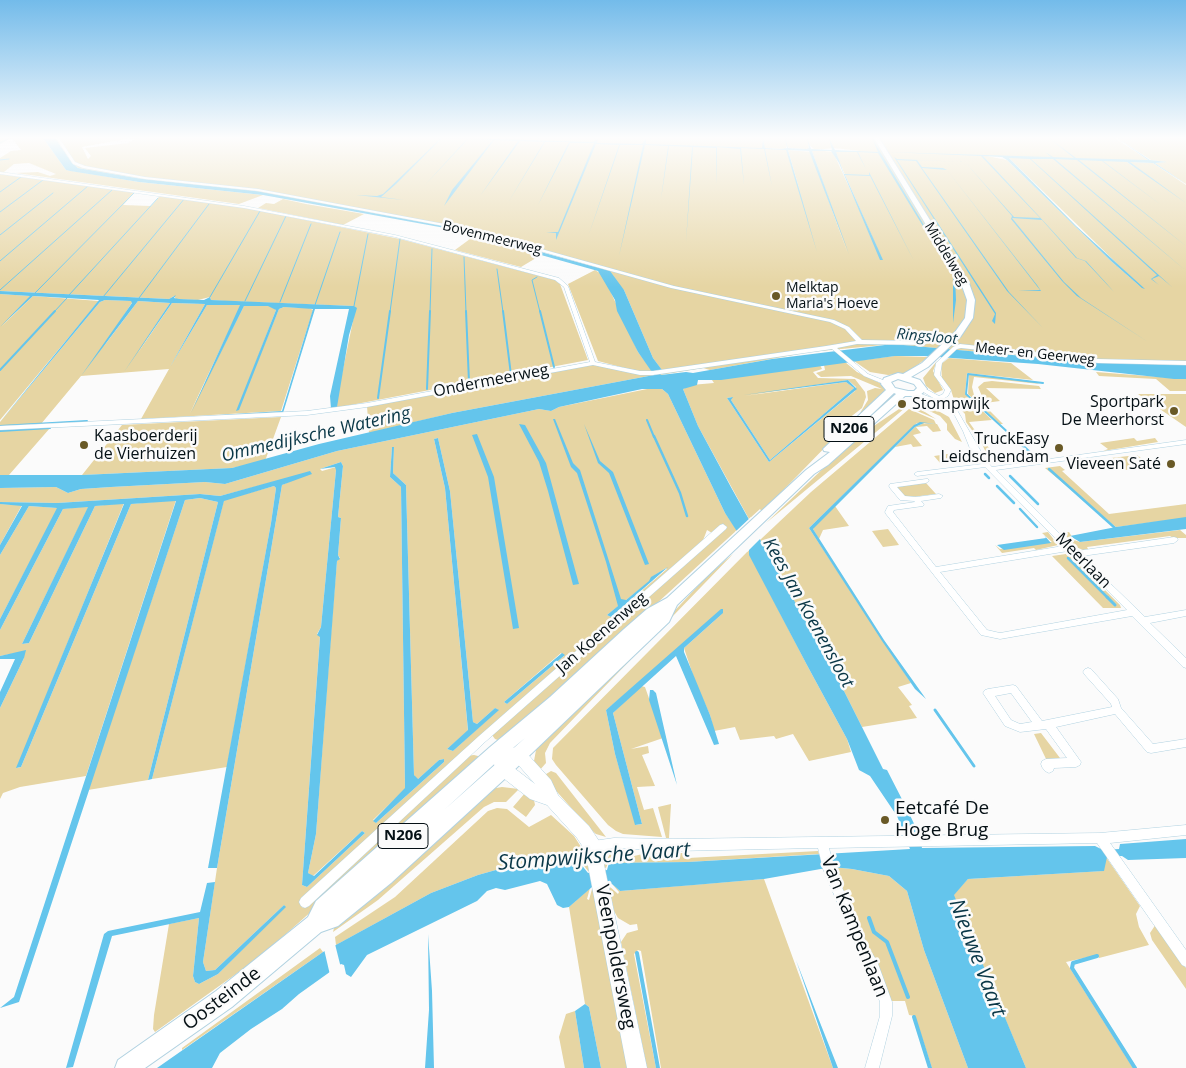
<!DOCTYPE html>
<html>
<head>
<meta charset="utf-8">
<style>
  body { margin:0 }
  canvas { display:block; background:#fbfbfb }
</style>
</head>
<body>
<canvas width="1186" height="1068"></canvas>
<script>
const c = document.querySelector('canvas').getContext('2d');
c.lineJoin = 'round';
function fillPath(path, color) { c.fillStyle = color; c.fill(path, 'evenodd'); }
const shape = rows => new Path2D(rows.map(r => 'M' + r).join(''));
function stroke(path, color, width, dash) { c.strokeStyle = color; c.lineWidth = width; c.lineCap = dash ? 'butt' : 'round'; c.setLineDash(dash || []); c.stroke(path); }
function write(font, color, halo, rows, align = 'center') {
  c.font = font + ' "Open Sans",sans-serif'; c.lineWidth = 5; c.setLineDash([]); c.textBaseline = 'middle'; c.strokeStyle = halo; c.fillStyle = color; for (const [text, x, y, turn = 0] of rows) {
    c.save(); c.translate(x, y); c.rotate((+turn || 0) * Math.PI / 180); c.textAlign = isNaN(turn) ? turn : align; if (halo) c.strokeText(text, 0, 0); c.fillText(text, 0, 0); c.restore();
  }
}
const green = shape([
  [0,138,43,138,66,170,139,182,263,195,239,204,16,173,38,172,50,176,56,174,29,163,14,164,4,172,0,172,0,158,11,151,21,150,12,138,0,144],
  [55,138,131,138,82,147,88,159,91,156,85,148,128,143,137,138,437,138,440,139,438,142,442,138,1115,138,1148,160,1114,160,1127,162,1134,167,1130,162,1153,163,1186,185,1186,365,1088,362,893,344,810,352,710,370,703,368,660,375,658,371,661,369,653,358,624,290,591,265,450,227,226,187,136,178,78,168,72,163],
  [808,144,814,149,812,151,848,254,811,152,788,150,801,195,787,150,755,148,785,149,787,146,789,148,807,149,809,148],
  [833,148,861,151,835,152,882,259,833,152,815,150],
  [987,156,1041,158,1009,158,1141,287,1111,261,1007,160],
  [1117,138,1186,138,1186,184,1155,163,1166,162,1151,160],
  [0,174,136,191,123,205,151,206,161,195,211,201,400,239,555,280,560,284,588,360,335,408,355,311,354,306,225,301,211,300,210,297,198,300,176,299,174,296,169,299,0,291],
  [283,199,306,204,364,214,343,225,258,208,266,203,274,204],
  [474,236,510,247,541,255,521,267,455,250],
  [595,270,603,275,638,352,653,372,636,371,598,361,568,284],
  [0,294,31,296,2,326,33,296,99,301,0,420],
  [105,300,133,301,104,346,138,301,170,303,137,354,172,303,205,304,170,367,207,305,241,305,190,413,244,306,272,306,276,310,237,411,279,309,284,307,309,308,313,310,281,411,141,419,169,369,81,376,41,424,0,426,0,422,100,302],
  [895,356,928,357,907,373,888,375,870,372,854,361],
  [949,358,1011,363,1033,380,967,373,965,394,992,420,969,422,984,443,1006,463,996,462,988,457,982,444,966,422,965,414,955,403,951,390,942,379,941,364],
  [937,361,933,371,943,390,935,393,926,386,923,378],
  [845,362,857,372,882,384,886,389,869,408,860,413,868,400,867,391,875,388,882,389,851,376,821,377,816,373,825,370,824,365],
  [589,364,632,373,654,375,452,413,369,433,367,406],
  [820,365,822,369,813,372,818,378,855,379,865,392,866,397,862,408,839,426,843,428,838,434,762,512,760,509,749,519,698,426,683,389,691,385,714,383,712,380],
  [848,380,856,387,855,391,769,462,727,398,732,397,731,400,770,460,854,388,846,382,744,396],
  [1096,372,1186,379,1186,391,1170,391,1156,379,1099,376],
  [969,374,1031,381,1040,384,974,377,972,387,974,395,1003,424,1000,424,968,394],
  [992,381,1039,386,1041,389,986,388,1000,401,985,403,978,387,984,382],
  [652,388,662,389,668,394,725,513,737,530,548,703,503,742,495,739,492,735,725,527,723,526,712,533,707,530,702,543,458,755,300,903,303,908,466,756,474,755,482,757,478,764,261,956,155,1032,153,1029,154,1015,169,924,199,918,193,976,195,982,199,984,218,974,285,907,284,905,215,970,206,971,203,962,217,868,282,485,311,472,220,496,200,494,57,503,0,502,0,488,56,487,68,493,81,489,111,487,205,482,225,484,337,451,539,409,551,411,559,407],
  [438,438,450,491,473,722,477,724,495,708,498,710,453,751,447,749,468,731,445,488,434,439],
  [392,447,394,447,393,473,406,485,414,775,417,780,439,760,444,759,444,762,376,823,373,820,405,789,401,487,390,477],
  [341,462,343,466,338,517,341,518,338,555,340,558,337,561,333,607,316,834,308,873,313,876,362,831,365,833,307,887,302,885,320,636,317,634,321,627,336,470,336,467,322,471,320,469],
  [666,568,667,569,611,617,607,615,650,581,652,577],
  [561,653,564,656,507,704,504,702],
  [1138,394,1186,394,1186,427],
  [922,402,949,417,962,442,955,439,947,430,947,424,940,416,921,407,917,407,936,419,910,408,917,403],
  [902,407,905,408,766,523,853,440],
  [909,409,934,420,936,424,917,423,809,528,911,683,898,687,912,705,909,706,917,718,862,727,839,681,760,540,811,492],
  [281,417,265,461,232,468,82,475,122,425],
  [924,423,937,424,941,431,933,432,927,426,916,427,921,433,913,435,922,446,913,447,911,444,895,447,915,427],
  [50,428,9,475,0,475,0,431],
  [1134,438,1137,441,1155,438,1158,442,1103,451,1108,449,1100,443],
  [961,452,969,460,941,464,934,456],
  [1137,455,1152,466,1125,470,1111,458],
  [1060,466,1065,470,1062,471,1109,514,1186,504,1186,518,1116,527,1045,468],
  [926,483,936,494,904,498,895,487],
  [274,486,276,488,271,523,227,767,152,779,224,500],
  [200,498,218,502,148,780,88,790,185,500],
  [176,500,86,776,20,787,3,793,0,799,0,708,24,658,16,653,0,656,0,630,63,509,89,506,22,644,29,643,95,506,124,503,17,768,21,767,131,504],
  [0,504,22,505,0,545],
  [29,506,58,508,0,619,0,555],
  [835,506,849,526,823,530,819,539,813,529,814,526],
  [888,529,899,545,883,547,872,531],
  [1180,530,1186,535,1186,538,1173,538,1170,536,1087,547,1088,549,1083,550,1076,547,1063,533,1069,532,1074,540,1080,542],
  [1048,532,1058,545,1036,550,1034,548,1002,553,995,545,1000,549,1052,542,1042,533],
  [749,550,750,555,808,667,847,739,851,752,809,761,793,734,776,739,774,736,740,740,735,727,714,731,710,715,696,684,684,648,723,613,606,710,615,754,636,825,642,824,613,713,641,686,645,687,663,738,631,749,648,746,649,753,642,755,655,786,637,787,644,810,653,808,662,837,623,834,616,831,608,825,556,765,552,759,553,748],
  [733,554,550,743,545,753,546,763,539,771,534,761,536,750,542,736,636,652,709,574],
  [1066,554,1070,555,1120,605,1121,608,1103,608,1052,556],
  [1041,733,1060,758,1047,761,1034,734],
  [551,771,556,773,606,837,596,834,589,828,543,776],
  [502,787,519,789,506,802,494,802,484,807,378,900,333,932,335,924,491,789],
  [525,793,534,800,535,805,526,817,513,807],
  [671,804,669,838,666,838,658,807],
  [497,808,507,809,529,827,551,815,574,836,585,853,590,870,588,871,578,858,580,863,503,868,478,875,431,893,336,945,335,937,395,897,488,811],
  [818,851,819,854,688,862,609,863,610,857,606,868,603,867,611,852,613,856,621,859,647,853,687,853,688,858],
  [1106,857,1140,906,1136,914,1139,927,1149,945,1099,958,1097,955,1066,962,1133,1068,1026,1068,953,895,968,879,1103,871],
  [832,867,852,869,889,876,907,891,924,950,968,1068,932,1068,915,1016,909,1015,905,1001,890,1001],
  [764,879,833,1068,661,1068,641,951,638,950,634,954,656,1068,647,1068,621,942,627,933,638,930,637,924,630,925,618,918,614,911,609,886,618,894,619,892,612,884,620,891],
  [590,888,587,899,589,900,592,889,594,889,628,1068,601,1068,589,1007,585,1004,569,907],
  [1156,924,1186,968,1186,989,1152,940,1150,933],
  [320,948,323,952,182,1050,182,1048],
  [575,1011,584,1068,565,1068,559,1037,566,1014]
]);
const water = shape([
  [43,138,55,138,72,163,78,168,136,178,256,191,450,227,610,271,624,290,653,358,662,370,658,371,661,375,686,372,693,373,772,359,893,344,1088,362,1186,365,1186,379,1174,379,1038,364,924,356,895,356,721,380,698,380,697,385,683,389,698,426,732,489,839,681,883,769,887,770,907,809,918,832,922,848,1095,846,1103,850,1119,849,1120,844,1186,839,1186,858,1128,860,1122,856,1107,857,1104,871,968,879,954,895,1026,1068,968,1068,924,950,907,891,889,876,852,869,832,867,764,879,694,885,620,891,612,884,592,887,569,907,563,908,557,905,547,884,540,881,505,890,496,888,487,891,477,901,367,955,351,977,346,974,344,965,341,964,299,994,282,1009,251,1029,220,1053,212,1068,157,1068,323,952,431,893,478,875,503,868,540,864,580,863,588,873,607,870,609,863,688,862,910,849,897,816,870,776,859,770,847,739,808,667,749,555,749,550,725,513,668,394,662,389,642,389,559,407,551,411,539,409,337,451,225,484,205,482,111,487,81,489,68,493,56,487,0,488,0,475,82,475,232,468,319,444,452,413,654,375,638,352,617,311,615,300,598,271,445,228,263,195,139,182,70,171,66,170],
  [437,138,460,138,593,142,598,138,597,143,642,144,646,138,646,144,762,148,763,138,765,148,781,149,787,148,785,138,788,148,807,149,809,148,807,138,811,149,832,150,829,138,835,150,878,152,872,138,955,277,956,300,953,323,953,275,878,153,858,152,866,169,857,152,836,152,844,174,869,175,869,172,914,261,870,176,845,175,883,260,880,260,839,163,831,151,812,151,849,254,809,151,788,150,817,252,786,150,765,149,772,186,764,149,741,148,744,185,740,149,717,147,717,184,716,148,693,147,686,242,692,147,669,146,661,199,668,146,645,145,619,256,643,145,620,145,589,234,619,145,596,144,556,240,556,233,546,232,558,232,594,143,570,143,538,205,569,142,545,142,509,201,544,142,520,141,480,196,518,141,494,140,444,206,452,190,493,140,468,139,424,186,467,139,442,138,396,184,381,197,404,200,356,195,377,196,383,194,440,139],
  [1049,138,1076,158,1148,160,1117,138,1150,160,1167,162,1155,163,1186,184,1153,163,1130,162,1186,203,1127,162,1103,161,1161,205,1102,161,1079,160,1186,246,1077,160,1055,159,1185,270,1053,159,1031,159,1172,287,1159,276,1152,279,1159,285,1151,279,1157,275,1030,159,1009,158,1076,226,1145,289,1142,288,1111,261,1007,160,1002,157,983,156,1048,226,1077,258,1086,261,1107,284,1114,292,1085,261,1076,258,1042,220,1012,218,1064,282,1081,298,1148,342,1077,296,1062,281,1011,219,1012,216,965,162,917,160,922,167,943,168,947,170,1037,285,1041,291,1018,290,1040,290,947,170,922,168,1009,292,1043,328,1007,291,916,161,897,160,996,313,995,324,992,321,995,314,894,157,897,159,965,162,1014,217,1040,218,981,156,887,152,1051,157,1045,152,1053,157,1074,158],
  [0,291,169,299,176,295,174,298,179,299,204,300,210,297,211,300,354,306,357,308,349,335,337,407,331,409,330,396,349,309,315,309,283,413,204,416,282,411,313,309,284,307,279,309,239,410,236,411,276,310,268,306,244,306,191,413,240,305,207,305,170,367,205,304,172,303,124,372,170,303,138,301,81,376,132,303,131,301,105,300,100,302,0,422,99,300,33,296,0,327,30,296,0,294],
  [848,380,857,389,769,462,727,398,733,397,731,400,770,460,854,388,846,382,743,395],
  [553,419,555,419,573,463,580,470,621,599,626,600,649,581,651,577,668,567,611,617,607,615,618,606,606,562,577,473,571,467],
  [920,422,936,424,924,423,915,427,813,529,884,640,926,699,915,689,882,641,809,528,914,425],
  [519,424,525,425,546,463,579,584,573,585,548,491,539,462],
  [584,424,600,461,613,472,649,564,645,565,609,473,598,463],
  [477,434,494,477,519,628,513,629,488,477,472,435],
  [438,438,450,491,473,722,477,724,495,708,499,710,453,751,447,749,468,730,445,488,434,439],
  [392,447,394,447,393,473,406,485,414,775,418,779,439,760,444,759,444,762,376,823,373,821,405,788,401,487,390,477],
  [341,462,343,466,338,517,341,518,338,555,340,559,337,561,316,834,308,873,314,876,362,831,365,833,307,887,302,885,320,637,317,635,321,627,336,470,335,467,320,469],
  [310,471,312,474,282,485,217,868,208,868,271,523,276,488,274,486,224,501,152,779,148,780,218,502,200,498,185,500,19,1002,0,1008,14,997,176,501,131,504,21,767,16,768,124,504,95,506,29,643,22,644,88,507,63,509,0,630,0,619,57,508,29,506,0,555,0,545,22,506,0,504,0,502,57,503,200,494,220,496],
  [1186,517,1186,529,1080,542,1070,536,1116,527],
  [1044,535,1051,543,1004,550,997,545,1046,538],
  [721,609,723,609,723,613,684,648,684,652,710,715,719,744,714,745,676,656,613,713,642,824,635,825,615,754,606,710],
  [26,650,24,658,0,708,0,692,15,659,0,659,0,656],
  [562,653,565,655,507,704,504,702],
  [650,690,653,690,656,693,677,785,649,700],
  [215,882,203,962,206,971,215,970,284,905,286,907,218,974,199,984,195,982,193,976,199,918,112,936,73,1067,66,1068,104,934,108,931,200,912,207,883],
  [428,934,432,991,434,1068,425,1068,429,1010],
  [796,960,819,1020,838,1068,833,1068],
  [585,1004,589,1007,601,1068,584,1068,575,1011]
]);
const pier = shape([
  [751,517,761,538,747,552,735,532],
  [335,944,341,968,330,975,324,949]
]);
const streamFar4 = shape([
  [0,143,8,139],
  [0,160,9,159],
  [0,192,21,177],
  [0,212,43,180],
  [0,235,53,193],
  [464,257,466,312],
  [0,261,88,186],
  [497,269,503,312],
  [537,277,532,280,540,312],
  [0,290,112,190],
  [35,293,134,193],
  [69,295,158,198],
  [103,297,185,198],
  [210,297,260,211],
  [139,298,209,204],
  [245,301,286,216],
  [280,302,311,224],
  [315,305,340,232],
  [354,306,368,234],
  [54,312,67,298],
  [390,312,400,239],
  [430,312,432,249]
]);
const streamFar3 = shape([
  [466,311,469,382],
  [503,311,511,375],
  [540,311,554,367],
  [0,370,55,311],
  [427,389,430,311],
  [378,398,390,311],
  [647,420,654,437],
  [0,426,87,421],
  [0,431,50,428],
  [1013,437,966,394,968,374,1043,383]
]);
const streamFar2 = shape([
  [654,436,680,493,687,516],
  [1012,436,1034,456],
  [1049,469,1115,528],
  [985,474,989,478],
  [1010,476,1038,504],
  [997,486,1014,503],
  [1020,509,1037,527],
  [1068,558,1108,598]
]);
const streamFar1 = shape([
  [1107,597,1115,605],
  [935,710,974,766]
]);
const stream = shape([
  [869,918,874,932,887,942,908,997],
  [637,953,658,1068],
  [1097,956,1073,963,1072,968,1135,1068],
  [914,1017,930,1068]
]);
const street = shape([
  [56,138,59,138,75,162,85,166,145,177,258,189,466,228,674,286,834,320,849,327,862,340,924,341,927,343,924,345,857,344,837,348,868,374,888,382,888,384,886,385,864,376,832,349,653,375,640,375,593,365,367,407,307,415,0,430,0,426,307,411,367,403,590,362,564,287,555,280,395,237,244,208,0,174,0,172,244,206,395,235,559,278,568,286,595,362,640,371,653,371,826,346,856,341,845,329,830,322,671,288,465,230,258,191,145,179,83,168,73,164,56,138],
  [960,344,1098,359,1186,361,1186,365,1098,363,961,348,957,349,942,363,940,375,951,390,948,396,943,399,957,410,983,455,982,456,992,467,1186,440,1186,444,996,470,1077,551,1174,537,1177,538,1178,540,1174,543,1082,556,1145,617,1186,610,1186,616,1150,623,1186,658,1186,668,1183,667,1132,616,1000,639,981,635,886,514,885,512,888,506,915,502,914,501,900,500,890,488,889,486,890,484,926,479,928,479,929,481,926,483,897,487,905,496,916,497,939,494,943,496,941,498,921,501,924,504,923,506,894,510,893,512,936,567,1063,546,985,467,917,476,914,474,917,472,982,464,971,451,963,431,953,412,940,402,939,403,935,403,913,394,916,392,935,399,920,390,920,388,922,387,939,396,943,394,945,390,934,375,936,363,953,347,960,344],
  [1068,551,1127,610,1000,633,987,630,940,572,1068,551],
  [723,524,727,527,726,529,485,742,309,906,305,908,301,906,299,902,301,898,479,736,720,525,723,524],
  [1088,668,1091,669,1118,699,1121,708,1153,744,1186,739,1186,747,1151,753,1147,752,1115,714,1056,727,1081,762,1080,765,1076,767,1054,768,1053,771,1049,773,1045,771,1042,767,1041,764,1042,761,1046,759,1067,758,1046,729,1020,732,1005,726,983,693,985,690,988,689,1013,685,1016,686,1042,721,1112,707,1111,704,1085,675,1083,672,1085,669,1088,668],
  [1011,693,1032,722,1020,724,1011,720,995,696,1011,693],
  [1186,825,1186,835,1110,843,1186,950,1186,967,1182,965,1097,843,829,848,834,869,868,947,877,961,892,1002,892,1016,879,1068,865,1068,880,1016,880,1002,868,968,860,955,823,869,818,848,673,851,614,848,593,853,589,851,587,847,589,843,593,841,614,838,673,839,1100,833,1186,825]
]);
const secondary = shape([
  [496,745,523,749,551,780,558,795,589,826,599,841,647,1068,627,1068,585,850,577,838,547,805,530,799,498,774,489,752,491,747,496,745],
  [507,760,514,760,535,784,509,764,507,760]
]);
const primary = shape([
  [874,138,879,138,969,283,975,300,973,318,961,336,928,367,911,377,920,380,927,389,925,391,919,396,905,396,828,465,814,474,677,605,669,622,509,775,391,883,338,926,321,932,232,1007,145,1068,115,1068,118,1060,216,991,308,917,316,901,490,747,550,697,624,629,647,609,667,598,806,470,830,452,824,451,823,449,886,390,881,384,884,378,898,373,903,374,922,363,955,332,965,318,967,300,961,283,874,138],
  [898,379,914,384,917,388,914,391,908,391,895,388,891,382,898,379],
  [894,393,896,394,851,434,894,393],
  [525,738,497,763,444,810,502,757,525,738]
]);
const markers = [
  [776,296,5,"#695926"],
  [902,404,5,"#695926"],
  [1174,411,5,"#695926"],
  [84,445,5,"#695926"],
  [1059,448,5,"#695926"],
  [1171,464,5,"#695926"],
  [885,820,5,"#695926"]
];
const farStreetnames = [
  ["Bovenmeerweg",492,238,14],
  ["Middelweg",946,254,59],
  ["Meer- en Geerweg",1035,354,6]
];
const farPoinames = [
  ["Melktap",786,288],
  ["Maria's Hoeve",786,304]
];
const farWaternames = [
  ["Ringsloot",927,337,5]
];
const shields = [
  [849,429,50],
  [403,836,50]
];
const shieldNames = [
  ["N206",849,429],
  ["N206",403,836]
];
const streetNames = [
  ["Ondermeerweg",491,381,-11],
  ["Meerlaan",1083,561,45],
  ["Jan Koenenweg",602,633,-41]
];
const poiNames = [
  ["Sportpark",1164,402],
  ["De Meerhorst",1164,420],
  ["Stompwijk",912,404,"left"],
  ["Kaasboerderij",94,436,"left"],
  ["de Vierhuizen",94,454,"left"],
  ["TruckEasy",1049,439],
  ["Leidschendam",1049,457],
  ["Vieveen Saté",1161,464]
];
const waterNames = [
  ["Ommedijksche Watering",316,435,-13],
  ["Kees Jan Koenensloot",808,613,61]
];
const nearPoinames = [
  ["Eetcafé De",895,809],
  ["Hoge Brug",895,831]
];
const nearStreetnames = [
  ["Van Kampenlaan",854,927,68],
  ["Veenpoldersweg",615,957,79],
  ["Oosteinde",222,999,-37]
];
const nearWaternames = [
  ["Stompwijksche Vaart",594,857,-4],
  ["Nieuwe Vaart",977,958,69]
];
fillPath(green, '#e6d5a3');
fillPath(water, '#64c5ec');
fillPath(pier, '#fbfbfb');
stroke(streamFar4, '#64c5ec', 1);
stroke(streamFar3, '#64c5ec', 2);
stroke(streamFar2, '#64c5ec', 2.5);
stroke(streamFar1, '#64c5ec', 3);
stroke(stream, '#64c5ec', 4);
stroke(street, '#b1d2e1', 1);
stroke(secondary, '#b1d2e1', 1);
stroke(primary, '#b1d2e1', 2);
fillPath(street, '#fff');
fillPath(secondary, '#fff');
fillPath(primary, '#fff');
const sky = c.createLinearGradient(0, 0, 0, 287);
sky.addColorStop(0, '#73bbea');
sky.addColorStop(0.48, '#fdfdfd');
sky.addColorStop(1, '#fdfdfd00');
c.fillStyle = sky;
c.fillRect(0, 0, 1186, 287);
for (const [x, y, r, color] of markers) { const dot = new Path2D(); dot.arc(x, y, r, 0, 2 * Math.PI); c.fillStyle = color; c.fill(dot); stroke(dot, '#fbfbfb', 2); }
write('14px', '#051015', '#fbfbfb', farStreetnames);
write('14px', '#051015', '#fbfbfb', farPoinames, 'left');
write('italic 15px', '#0a3747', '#fbfbfb', farWaternames);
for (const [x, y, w] of shields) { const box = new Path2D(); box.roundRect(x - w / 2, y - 12.5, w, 25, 4); c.fillStyle = '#fbfbfb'; c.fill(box); stroke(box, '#051015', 1); }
write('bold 15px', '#051015', null, shieldNames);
write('16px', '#051015', '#fbfbfb', streetNames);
write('16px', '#051015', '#fbfbfb', poiNames, 'right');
write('italic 18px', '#0a3747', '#fbfbfb', waterNames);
write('19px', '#051015', '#fbfbfb', nearPoinames, 'left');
write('19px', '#051015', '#fbfbfb', nearStreetnames);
write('italic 21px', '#0a3747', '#fbfbfb', nearWaternames);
</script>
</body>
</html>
